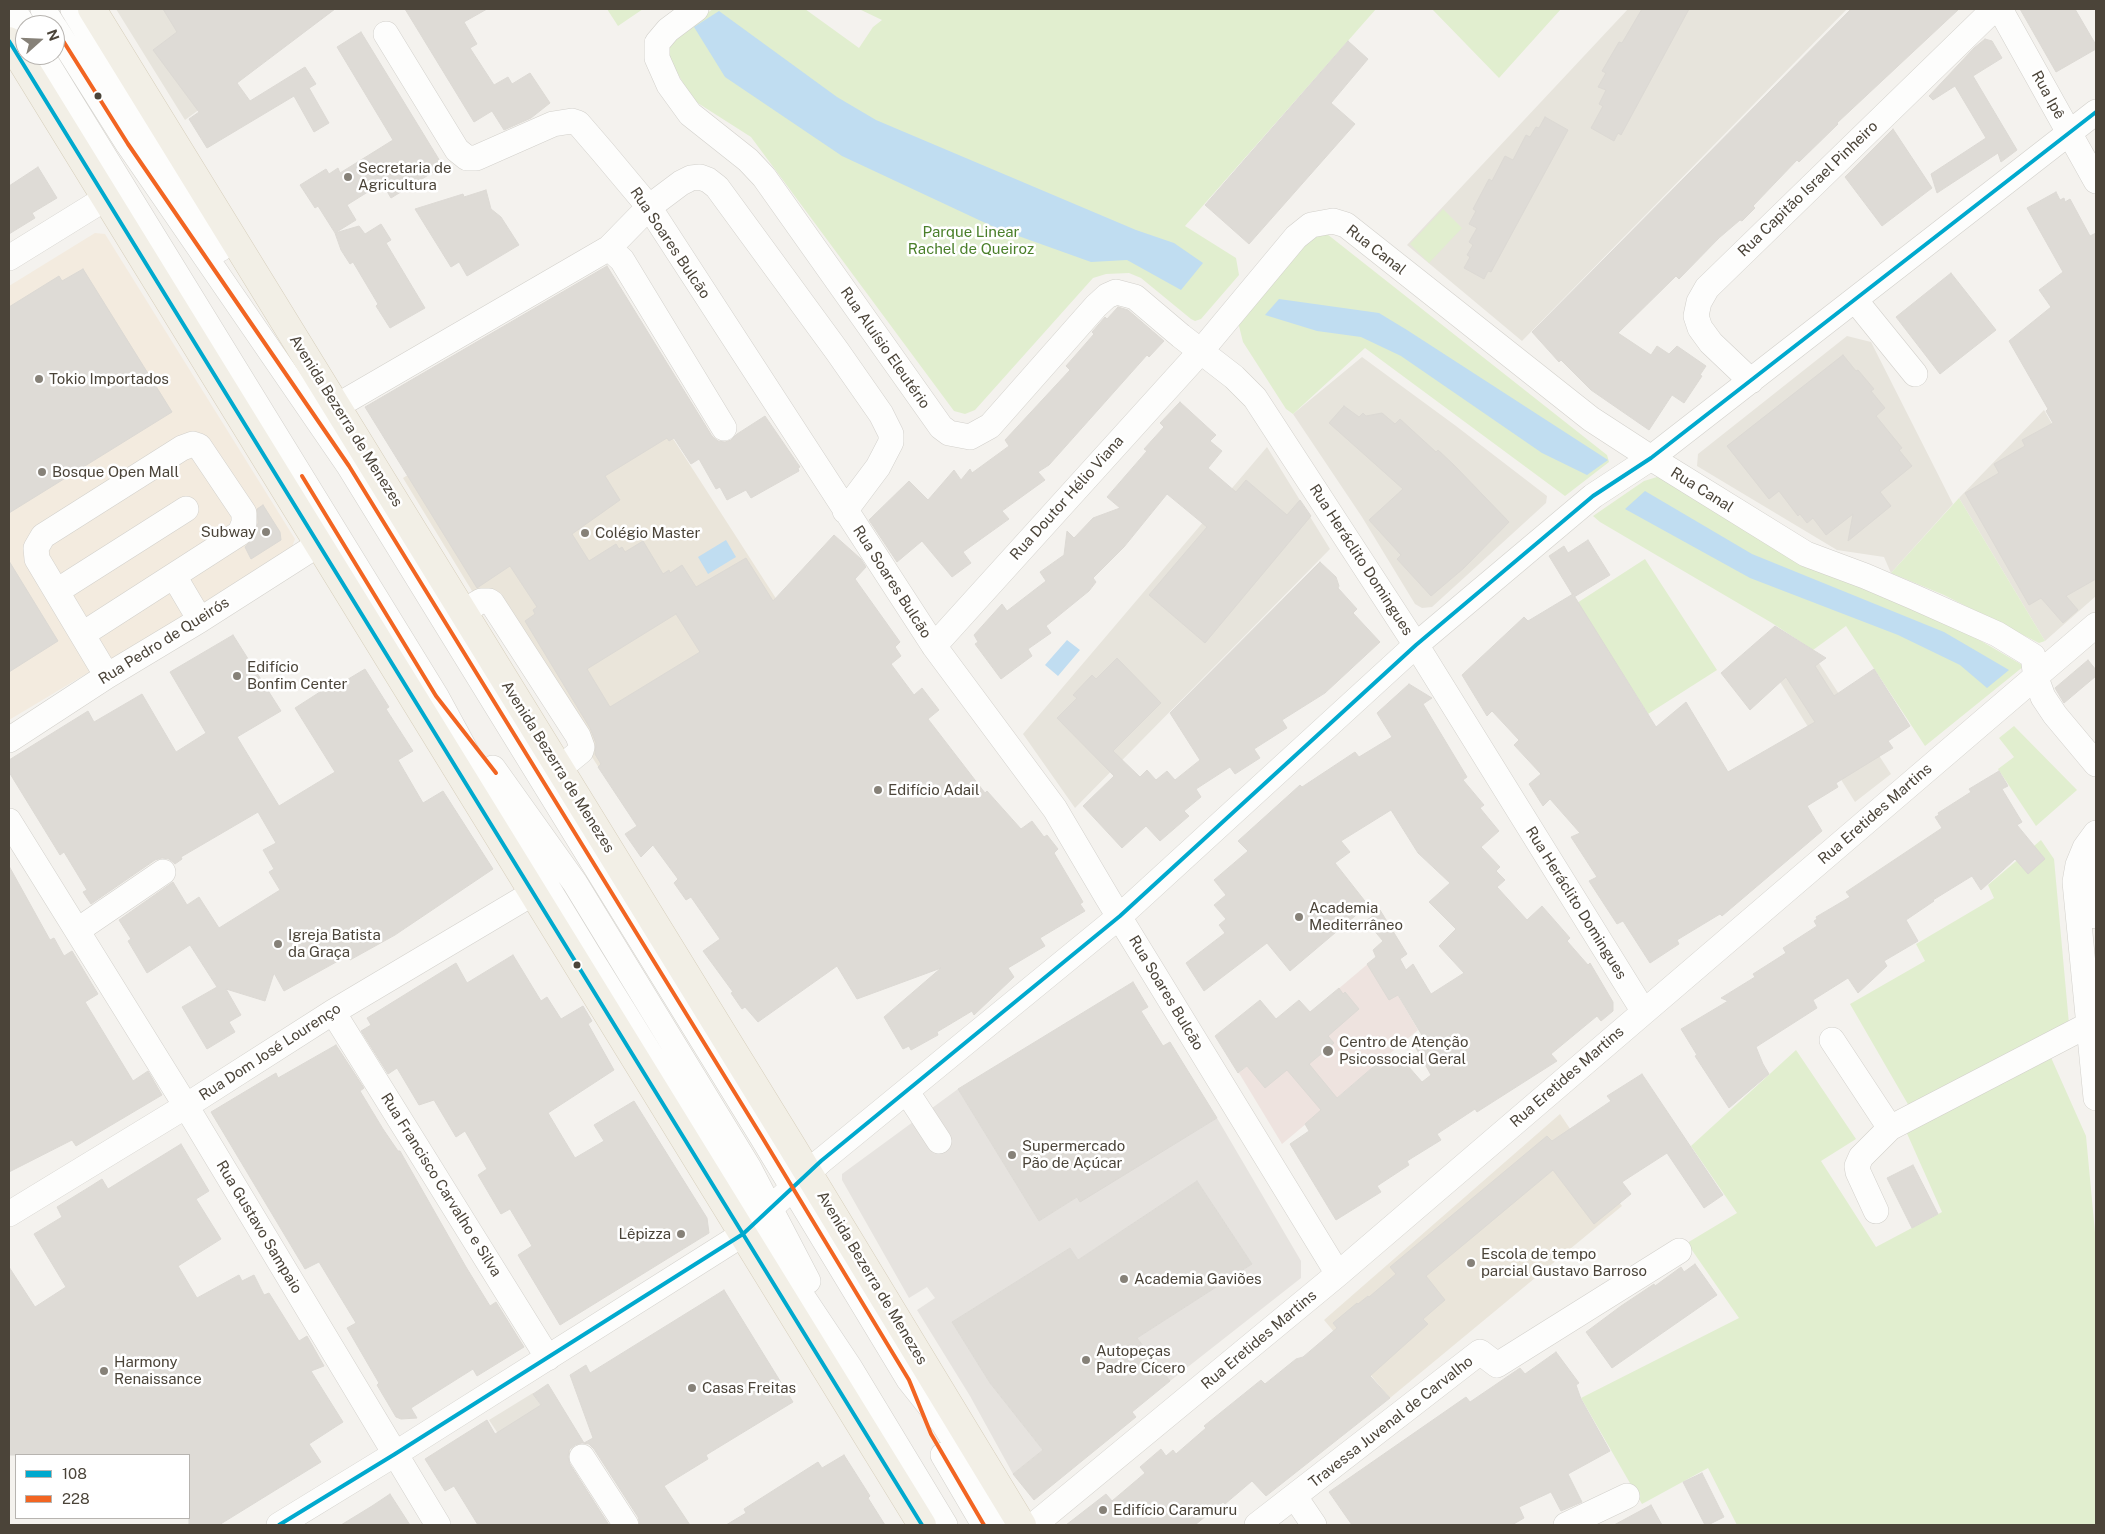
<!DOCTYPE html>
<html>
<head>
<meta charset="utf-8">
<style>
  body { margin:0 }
  #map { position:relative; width:2105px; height:1534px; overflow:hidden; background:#f4f2ee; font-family:"Public Sans",sans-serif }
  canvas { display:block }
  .frame { position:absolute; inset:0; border:10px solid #4b4439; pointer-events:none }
  .legend { position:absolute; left:15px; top:1454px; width:175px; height:65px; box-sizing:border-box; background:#fff; border:1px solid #b7b4b0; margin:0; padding:6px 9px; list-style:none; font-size:15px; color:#4b4439 }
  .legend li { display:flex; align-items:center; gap:10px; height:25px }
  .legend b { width:25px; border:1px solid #b7b4b0 }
  .north { position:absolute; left:15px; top:15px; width:50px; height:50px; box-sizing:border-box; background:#fff; border:1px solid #b7b4b0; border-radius:50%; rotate:70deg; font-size:14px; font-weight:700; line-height:20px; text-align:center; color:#4b4439 }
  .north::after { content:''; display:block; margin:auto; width:18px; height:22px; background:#868178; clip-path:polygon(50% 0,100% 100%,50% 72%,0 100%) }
</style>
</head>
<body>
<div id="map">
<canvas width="2105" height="1534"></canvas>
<div class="frame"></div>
<ul class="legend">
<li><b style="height:6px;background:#00a9ce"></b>108</li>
<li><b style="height:6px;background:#f26522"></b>228</li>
</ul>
<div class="north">N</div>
</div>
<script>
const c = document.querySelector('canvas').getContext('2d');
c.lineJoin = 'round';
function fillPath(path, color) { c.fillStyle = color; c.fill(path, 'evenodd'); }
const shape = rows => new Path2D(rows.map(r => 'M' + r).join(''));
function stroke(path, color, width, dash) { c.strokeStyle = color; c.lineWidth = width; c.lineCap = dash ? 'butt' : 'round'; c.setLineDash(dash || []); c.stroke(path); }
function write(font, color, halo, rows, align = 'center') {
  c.font = font + ' "Public Sans",sans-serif'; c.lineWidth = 5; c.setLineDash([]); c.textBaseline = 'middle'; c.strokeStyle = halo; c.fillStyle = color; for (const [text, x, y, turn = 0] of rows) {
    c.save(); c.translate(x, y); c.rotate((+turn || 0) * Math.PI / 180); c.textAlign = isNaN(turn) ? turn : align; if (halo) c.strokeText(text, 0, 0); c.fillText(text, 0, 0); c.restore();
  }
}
const residential = shape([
  [116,9,335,9,185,120],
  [1628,9,1847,9,1522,341,1407,245],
  [1847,336,1871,342,1953,504,1891,573,1884,557,1837,550,1697,466,1698,454],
  [1362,357,1456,426,1547,496,1546,503,1432,607,1422,608,1415,604,1362,517,1293,414],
  [2044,410,2096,500,2096,596,2045,641,1959,498],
  [1267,447,1330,549,1075,808,1023,734],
  [1811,651,1891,774,1855,802,1780,682],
  [533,1393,574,1457,533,1486,489,1420]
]);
const commercial = shape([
  [95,233,105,234,295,539,290,552,9,720,9,286]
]);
const education = shape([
  [614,347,795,628,599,768,583,743,591,738,494,589,477,599,403,478],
  [1560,1114,1622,1206,1390,1398,1324,1320]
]);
const medical = shape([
  [1376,957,1418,1030,1282,1144,1239,1073]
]);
const green = shape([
  [607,9,643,9,618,26],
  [713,9,805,9,859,48,873,27,882,20,859,9,1376,9,1185,226,1236,258,1239,275,1201,319,1195,321,1191,319,1141,278,1129,273,1106,274,1093,278,975,410,965,414,954,411,751,137,693,100,664,50,668,40],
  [1432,9,1561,9,1499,78],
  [1443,209,1462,228,1429,263,1410,244],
  [1318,233,1327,234,1607,455,1609,462,1565,496,1365,348,1293,414,1286,409,1243,342,1238,322,1300,244],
  [1657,477,1676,484,1964,631,2024,666,1925,746,1846,626,1813,650,1772,623,1600,522,1593,516,1644,481],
  [1959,498,2045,641,2039,643,1944,595,1891,573],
  [1645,559,1717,670,1648,714,1577,603],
  [2014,726,2077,790,2036,826,1998,769,2014,757,1999,738],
  [2041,840,2054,859,2069,1024,1913,1113,1850,1004,1925,961,1916,944,1994,898,1988,885],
  [1796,1050,1856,1139,1821,1161,1876,1247,1942,1212,1905,1129,2049,1053,2086,1136,2096,1243,2096,1525,1737,1525,1708,1468,1642,1504,1581,1398,1739,1318,1687,1243,1737,1213,1691,1146]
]);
const parking = shape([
  [958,1089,1039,1221,1077,1197,1080,1201,1217,1118,1301,1261,1301,1278,1170,1381,1137,1338,1252,1264,1197,1181,1078,1260,1070,1248,952,1322,990,1383,1043,1450,1013,1474,970,1396,917,1310,935,1298,927,1287,909,1298,842,1180,842,1174]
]);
const water = shape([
  [719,11,837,97,876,120,1136,230,1174,243,1203,263,1181,290,1127,260,1091,262,996,228,842,156,725,77,694,27],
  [1279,299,1379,313,1407,330,1608,460,1587,475,1542,453,1401,356,1361,337,1317,331,1265,315],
  [1645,491,1752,554,1944,632,2009,670,1987,688,1960,665,1898,635,1750,578,1625,509],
  [726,540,736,557,708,574,698,557],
  [1067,640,1080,650,1058,676,1045,665]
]);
const building = shape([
  [163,9,335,9,237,83,250,101,305,67,316,84,309,88,329,123,314,132,294,96,207,148,189,119,199,112,153,50,177,32,163,9],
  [405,9,487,9,464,22,477,44,470,48,494,85,508,77,512,84,530,73,550,103,531,118,504,130,492,111,474,122,405,9],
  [1642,9,1689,9,1621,135,1618,133,1614,141,1591,128,1603,106,1599,104,1606,90,1598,87,1606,73,1602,71,1612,54,1619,42,1622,43,1642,9],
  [1851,9,1959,9,1837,123,1838,124,1799,162,1797,160,1753,206,1755,208,1742,221,1740,220,1719,238,1679,279,1676,276,1618,333,1651,355,1657,346,1669,354,1677,346,1706,366,1700,375,1702,376,1684,403,1672,395,1649,430,1591,390,1561,360,1559,362,1532,332,1851,9],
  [2020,9,2075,9,2096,45,2096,49,2056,72,2020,9],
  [361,32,443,166,391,198,382,183,347,205,356,220,335,233,359,226,365,234,381,224,391,240,386,243,425,308,390,328,376,306,378,304,353,262,350,264,341,250,335,233,318,206,315,208,300,185,326,169,329,174,338,168,340,173,393,140,337,47,361,32],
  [1985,39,1992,41,2002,58,1973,76,2017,150,2001,162,1998,153,1937,193,1931,174,1986,138,1955,86,1933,100,1929,96,1974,48,1985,39],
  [1348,41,1368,59,1331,103,1355,124,1249,244,1205,205,1348,41],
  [1545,117,1568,130,1491,272,1488,271,1484,279,1464,268,1470,257,1467,255,1473,245,1469,242,1477,228,1469,224,1476,211,1473,209,1489,179,1492,181,1505,156,1513,160,1526,135,1530,137,1536,127,1539,128,1545,117],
  [1893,129,1932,188,1882,226,1845,177,1893,129],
  [38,167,57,198,32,213,35,218,9,234,9,186,38,167],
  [486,190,491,209,501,217,519,245,467,276,459,262,451,267,415,209,463,194,464,197,486,190],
  [2056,192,2060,200,2064,198,2065,202,2070,199,2090,236,2096,233,2096,579,2066,596,2078,610,2063,623,2041,598,2029,605,1965,493,1999,473,1994,464,2025,446,2022,440,2053,423,2046,411,2048,409,2009,341,2051,307,2039,290,2063,272,2027,208,2056,192],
  [607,266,712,436,718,441,725,442,731,440,737,434,765,416,800,467,798,468,799,471,751,498,746,490,727,500,720,487,716,489,699,459,691,464,674,438,669,441,667,438,605,476,620,500,572,534,589,561,616,544,619,549,622,547,625,552,643,541,663,574,669,570,670,573,682,565,696,587,746,558,773,601,834,535,861,559,866,567,855,579,900,642,895,647,901,656,891,664,914,695,922,688,939,710,928,719,985,793,987,791,1021,829,1032,821,1044,837,1047,835,1058,849,1054,853,1083,902,1080,904,1085,911,1040,938,1045,946,1008,968,1014,977,974,1015,972,1011,937,1032,938,1035,911,1050,909,1046,903,1049,884,1017,941,968,857,999,837,966,758,1022,745,1007,742,1009,731,993,733,992,703,951,720,939,691,897,686,900,674,883,678,879,653,845,641,857,625,834,637,826,598,767,601,764,595,754,596,743,590,728,525,621,535,614,533,610,537,607,510,566,477,588,365,407,607,266],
  [676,614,700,652,610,707,587,669,676,614],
  [83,269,172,412,9,513,9,307,59,276,62,281,83,269],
  [1951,273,1996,330,1940,374,1896,317,1951,273],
  [1118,307,1128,310,1164,341,1149,357,1147,355,1049,465,1038,472,1045,480,1002,511,1009,519,963,552,971,563,952,577,922,541,897,562,869,520,909,481,928,500,954,470,961,480,970,469,972,473,1009,446,1005,440,1070,370,1066,366,1094,334,1092,332,1105,317,1107,319,1118,307],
  [1843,355,1856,371,1858,370,1874,389,1871,391,1885,408,1876,416,1902,448,1899,450,1912,466,1880,492,1891,506,1848,541,1853,514,1826,535,1813,518,1807,523,1800,514,1798,516,1779,491,1769,499,1727,446,1843,355],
  [1180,402,1216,435,1210,441,1222,451,1208,468,1236,492,1246,480,1287,515,1300,500,1311,516,1205,643,1149,595,1207,527,1167,494,1124,547,1093,578,1096,582,1089,591,1046,626,1051,633,1028,649,1032,656,1001,679,975,644,978,642,974,635,1002,604,1007,611,1046,581,1040,572,1064,555,1067,531,1074,538,1093,518,1120,508,1107,497,1147,451,1144,449,1164,427,1160,423,1180,402],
  [1344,406,1359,417,1363,413,1366,416,1382,413,1395,424,1400,419,1436,452,1438,450,1454,465,1509,522,1464,568,1431,596,1397,559,1401,555,1369,520,1403,489,1329,423,1344,406],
  [263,505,280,532,281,540,251,559,245,547,253,538,258,523,257,509,263,505],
  [1588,540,1610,575,1574,597,1549,556,1564,546,1568,553,1588,540],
  [9,561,58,641,9,672,9,561],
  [1320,562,1336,577,1339,586,1338,588,1357,609,1353,613,1380,642,1325,693,1282,720,1287,728,1254,749,1260,758,1235,774,1230,767,1196,789,1201,797,1184,811,1189,816,1160,841,1146,826,1122,848,1083,806,1114,776,1057,718,1077,698,1073,695,1092,675,1096,679,1117,658,1161,703,1113,751,1140,777,1147,770,1156,780,1167,771,1175,780,1200,760,1170,713,1320,562],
  [1573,594,1656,727,1686,702,1728,772,1815,722,1786,677,1750,710,1721,673,1775,626,1826,658,1815,666,1834,696,1874,669,1910,726,1888,741,1893,748,1836,783,1838,787,1807,806,1822,831,1722,916,1720,914,1677,940,1679,944,1650,963,1623,921,1617,924,1589,881,1597,877,1571,837,1580,833,1550,799,1543,806,1529,784,1541,774,1514,745,1519,740,1492,711,1487,716,1462,675,1524,617,1528,621,1573,594],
  [233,635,281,711,237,737,279,806,335,772,295,708,323,690,325,693,365,669,389,707,386,709,413,751,398,760,423,803,443,791,493,869,395,935,350,960,347,956,284,991,274,973,265,1001,226,989,241,1015,229,1022,235,1032,207,1049,182,1007,217,987,190,945,147,973,128,941,131,939,119,920,173,882,187,905,199,897,219,928,280,890,269,872,274,869,263,850,276,843,258,812,181,857,182,859,175,864,169,859,162,858,155,860,91,904,83,892,87,890,64,852,60,855,9,772,9,760,88,711,94,722,142,694,176,752,206,733,170,672,233,635],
  [2088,660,2096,670,2096,676,2064,703,2055,688,2088,660],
  [1409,684,1432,698,1423,704,1467,777,1463,780,1484,805,1480,808,1499,831,1481,847,1500,867,1496,871,1505,880,1497,887,1527,920,1542,906,1570,938,1567,941,1588,965,1590,963,1613,1002,1613,1011,1601,1021,1597,1016,1551,1054,1557,1061,1477,1112,1475,1109,1437,1134,1441,1140,1407,1161,1409,1165,1377,1186,1381,1192,1336,1220,1290,1144,1309,1131,1305,1124,1321,1110,1287,1070,1265,1088,1247,1066,1238,1073,1215,1036,1260,1000,1276,1019,1299,1000,1310,1012,1339,988,1343,994,1345,992,1359,1009,1328,1036,1334,1043,1309,1064,1337,1098,1386,1056,1391,1064,1401,1058,1422,1082,1431,1075,1416,1048,1426,1042,1398,995,1389,1000,1367,964,1376,957,1373,950,1383,941,1366,921,1380,910,1407,954,1400,959,1406,970,1413,964,1431,994,1464,973,1439,946,1456,929,1429,902,1450,883,1418,853,1391,810,1341,841,1350,852,1335,863,1368,905,1290,971,1267,943,1204,991,1186,963,1225,933,1219,925,1226,919,1214,905,1226,895,1214,880,1248,851,1238,841,1300,785,1302,787,1355,752,1359,757,1392,737,1377,713,1409,684],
  [1999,771,2008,786,2002,789,2022,822,2017,825,2045,859,2028,874,2015,859,1981,890,1972,876,1933,900,1934,901,1906,920,1918,941,1884,961,1887,966,1858,993,1848,978,1813,1000,1817,1008,1756,1047,1763,1064,1769,1074,1729,1108,1695,1056,1697,1055,1681,1029,1728,1001,1721,998,1755,977,1753,974,1786,953,1783,948,1817,926,1814,921,1817,919,1816,917,1850,897,1846,892,1942,828,1935,817,1939,815,1938,813,1971,792,1969,789,1999,771],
  [9,866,50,940,54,938,64,956,72,951,98,994,85,1002,133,1081,148,1071,162,1095,76,1146,72,1140,9,1172,9,866],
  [513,955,541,1001,547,997,561,1019,583,1006,592,1021,588,1024,614,1070,548,1113,575,1158,604,1141,594,1125,634,1101,707,1218,709,1233,560,1325,518,1255,532,1246,510,1209,501,1214,478,1175,487,1169,465,1131,456,1137,434,1100,419,1105,397,1068,388,1074,361,1031,371,1025,367,1018,456,963,467,983,513,955],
  [1133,982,1148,1007,1141,1011,1163,1046,1170,1042,1217,1118,1080,1202,1077,1197,1039,1221,958,1089,1133,982],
  [336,1045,364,1088,360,1091,383,1129,398,1151,400,1151,466,1267,490,1306,496,1302,524,1347,477,1376,473,1369,411,1408,417,1418,401,1419,396,1417,377,1385,379,1383,347,1328,356,1323,319,1262,305,1269,211,1112,276,1073,278,1078,336,1045],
  [1642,1074,1723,1195,1704,1208,1667,1153,1622,1182,1631,1194,1594,1224,1553,1170,1426,1276,1445,1300,1423,1319,1428,1324,1370,1376,1390,1398,1266,1496,1252,1481,1225,1504,1223,1502,1195,1525,1066,1525,1106,1494,1112,1501,1145,1473,1140,1467,1161,1449,1166,1456,1173,1450,1176,1454,1206,1428,1204,1426,1261,1380,1265,1384,1296,1359,1303,1357,1337,1328,1333,1323,1357,1303,1358,1304,1368,1296,1369,1297,1396,1274,1390,1267,1547,1136,1552,1141,1611,1101,1607,1096,1642,1074],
  [181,1144,209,1191,196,1199,221,1239,178,1266,197,1298,239,1275,242,1281,254,1275,264,1295,269,1293,299,1341,307,1336,324,1366,311,1371,343,1422,309,1444,321,1462,219,1525,189,1525,189,1455,9,1455,9,1267,35,1307,66,1287,34,1234,62,1217,57,1207,91,1186,102,1179,108,1189,181,1144],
  [1913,1165,1938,1214,1912,1228,1887,1178,1913,1165],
  [1197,1181,1252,1264,1137,1338,1170,1381,1132,1412,1136,1417,1034,1500,1013,1474,1043,1450,990,1383,952,1322,1070,1248,1078,1260,1197,1181],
  [1695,1264,1717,1295,1612,1368,1586,1332,1621,1306,1654,1284,1655,1286,1681,1267,1684,1272,1695,1264],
  [724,1290,793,1402,706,1455,708,1459,664,1486,690,1525,640,1525,638,1517,594,1449,589,1444,582,1443,575,1445,569,1450,568,1457,570,1464,609,1525,478,1525,454,1486,445,1491,425,1459,487,1420,495,1434,541,1405,533,1394,548,1384,584,1443,593,1438,570,1375,586,1365,590,1373,724,1290],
  [1556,1352,1579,1383,1576,1385,1581,1399,1610,1451,1568,1474,1582,1502,1561,1511,1551,1492,1519,1507,1524,1518,1512,1525,1352,1525,1329,1492,1466,1397,1470,1402,1520,1368,1525,1374,1556,1352],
  [844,1455,870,1496,868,1498,885,1525,726,1525,746,1513,744,1509,818,1462,822,1468,844,1455],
  [1702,1473,1724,1517,1708,1525,1705,1525,1683,1482,1702,1473],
  [390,1494,410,1525,341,1525,372,1506,390,1494],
  [1651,1505,1662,1525,1614,1525,1651,1505]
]);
const minor = shape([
  [13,9,25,28],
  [43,9,53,25],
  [73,9,220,249],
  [696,9,668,30,657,43,657,58,669,85,690,114,748,160,764,177,941,427,949,433,970,437,990,426,1096,306,1107,296,1116,292,1135,297,1181,336,1234,377,1255,398,1423,656,1644,1012],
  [2000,9,2096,181],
  [55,28,128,144,349,466,762,1137,909,1380,944,1424,1005,1525],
  [386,34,457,150,467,158,476,158,553,124,572,121,578,123,603,152,649,207,934,646,1055,809,1107,897,1338,1274],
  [42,55,436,696,479,775,590,957,774,1254,850,1368,945,1525],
  [609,248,649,207,681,183,691,178,700,177,708,180,717,187,837,351,881,414,891,434,891,442,878,467,845,511],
  [9,258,106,198],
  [1855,300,1915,374],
  [1751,381,1711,343,1700,328,1696,316,1699,302,1707,288,1994,9],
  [337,406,609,248,622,260,724,428],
  [174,576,200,620],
  [57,591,186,509],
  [462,612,481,601,489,601,492,603,578,736,582,747,581,751,559,769],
  [83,634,240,533,244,523,244,513,199,446,193,444,182,448,43,536,36,548,37,559,107,676],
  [934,646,1201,351,1296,237,1311,225,1333,221,1346,225,1591,419,1651,458,1806,554,1865,576,1914,597,1997,634,2033,656,2036,678,2043,697,2055,715,2096,764],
  [9,740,107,676,200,620,319,544],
  [493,768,575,883,749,1168,808,1281],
  [9,821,186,1106,438,1525],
  [2096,833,2085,848,2078,865,2075,882,2096,1098],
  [2096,856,2093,867,2096,916],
  [78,930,163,872],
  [333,1012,548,1358],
  [1832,1040,1890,1128,2090,1024],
  [907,1092,939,1141],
  [1876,1211,1858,1172,1857,1166,1861,1157,1890,1128],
  [9,1214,186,1106,333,1012,533,893],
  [943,1455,984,1525],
  [582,1457,626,1525],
  [1295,1497,1314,1525],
  [279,1525,395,1454,743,1234,821,1161,1120,916,1416,645,1593,496,1651,458,2096,112],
  [1034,1525,1338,1274,2096,625],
  [1257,1525,1480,1352,1497,1365,1679,1251],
  [1566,1525,1627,1496]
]);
const major = shape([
  [92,9,790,1143,1022,1525],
  [9,41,922,1525]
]);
const bus1 = shape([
  [9,41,922,1525],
  [279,1525,395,1454,743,1234,821,1161,1120,916,1416,645,1593,496,1651,458,2096,112]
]);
const bus2 = shape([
  [55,28,128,144,349,466,762,1137,909,1380,931,1434,984,1525],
  [302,476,436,696,496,773]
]);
const markers = [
  [98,96,4.5,"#4b4439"],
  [348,177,5,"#868178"],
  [39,379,5,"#868178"],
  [42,472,5,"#868178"],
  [266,532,5,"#868178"],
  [585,533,5,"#868178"],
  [237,676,5,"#868178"],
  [878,790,5,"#868178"],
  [1299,917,5,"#868178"],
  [278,944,5,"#868178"],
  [577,965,4.5,"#4b4439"],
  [1328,1051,6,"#868178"],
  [1012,1155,5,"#868178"],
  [681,1234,5,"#868178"],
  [1471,1263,5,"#868178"],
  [1124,1279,5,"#868178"],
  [1086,1360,5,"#868178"],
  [104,1371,5,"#868178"],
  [692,1388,5,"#868178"],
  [1103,1510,5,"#868178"]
];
const streetNames = [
  ["Rua Ipê",2048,95,61],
  ["Rua Capitão Israel Pinheiro",1808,189,-44],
  ["Rua Soares Bulcão",670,243,56],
  ["Rua Canal",1376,250,38],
  ["Rua Aluísio Eleutério",885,348,55],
  ["Avenida Bezerra de Menezes",346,421,58],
  ["Rua Canal",1702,490,32],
  ["Rua Doutor Hélio Viana",1067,498,-48],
  ["Rua Heráclito Domingues",1361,560,57],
  ["Rua Soares Bulcão",892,582,57],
  ["Rua Pedro de Queirós",164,641,-32],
  ["Avenida Bezerra de Menezes",558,767,58],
  ["Rua Eretides Martins",1875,814,-41],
  ["Rua Heráclito Domingues",1576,903,58],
  ["Rua Soares Bulcão",1166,993,59],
  ["Rua Dom José Lourenço",270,1052,-33],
  ["Rua Eretides Martins",1567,1077,-41],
  ["Rua Francisco Carvalho e Silva",441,1185,58],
  ["Rua Gustavo Sampaio",259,1227,59],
  ["Avenida Bezerra de Menezes",872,1278,59],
  ["Rua Eretides Martins",1259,1340,-40],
  ["Travessa Juvenal de Carvalho",1391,1422,-38]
];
const poiNames = [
  ["Secretaria de",358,168],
  ["Agricultura",358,185],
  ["Tokio Importados",49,379],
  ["Bosque Open Mall",52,472],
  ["Subway",256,532,"right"],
  ["Colégio Master",595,533],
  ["Edifício",247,667],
  ["Bonfim Center",247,684],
  ["Edifício Adail",888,790],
  ["Academia",1309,908],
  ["Mediterrâneo",1309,925],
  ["Igreja Batista",288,935],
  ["da Graça",288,952],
  ["Centro de Atenção",1339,1042],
  ["Psicossocial Geral",1339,1059],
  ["Supermercado",1022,1146],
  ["Pão de Açúcar",1022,1163],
  ["Lêpizza",671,1234,"right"],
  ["Escola de tempo",1481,1254],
  ["parcial Gustavo Barroso",1481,1271],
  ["Academia Gaviões",1134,1279],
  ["Autopeças",1096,1351],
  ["Padre Cícero",1096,1368],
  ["Harmony",114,1362],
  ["Renaissance",114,1379],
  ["Casas Freitas",702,1388],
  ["Edifício Caramuru",1113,1510]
];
const parkNames = [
  ["Parque Linear",971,232],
  ["Rachel de Queiroz",971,249]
];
fillPath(residential, '#e7e4dc');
fillPath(commercial, '#f3ebdf');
fillPath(education, '#eae5da');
fillPath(medical, '#eee3df');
fillPath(green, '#e1eecf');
fillPath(parking, '#e6e3df');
fillPath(water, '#c0ddf1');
fillPath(building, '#dedbd6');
stroke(building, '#dcd9d4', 1);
stroke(minor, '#d2d0cb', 26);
stroke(major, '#d6cebb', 29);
stroke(minor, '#fdfdfc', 25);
stroke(major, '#f2efe6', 28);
stroke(bus1, '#00a9ce', 4);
stroke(bus2, '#f26522', 4);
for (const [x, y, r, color] of markers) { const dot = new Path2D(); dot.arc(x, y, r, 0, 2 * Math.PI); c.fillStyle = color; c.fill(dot); stroke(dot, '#fff', 2); }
write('15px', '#4b4439', '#fff', streetNames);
write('15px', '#4b4439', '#fff', poiNames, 'left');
write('15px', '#4a7f2a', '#fff', parkNames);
</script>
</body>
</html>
